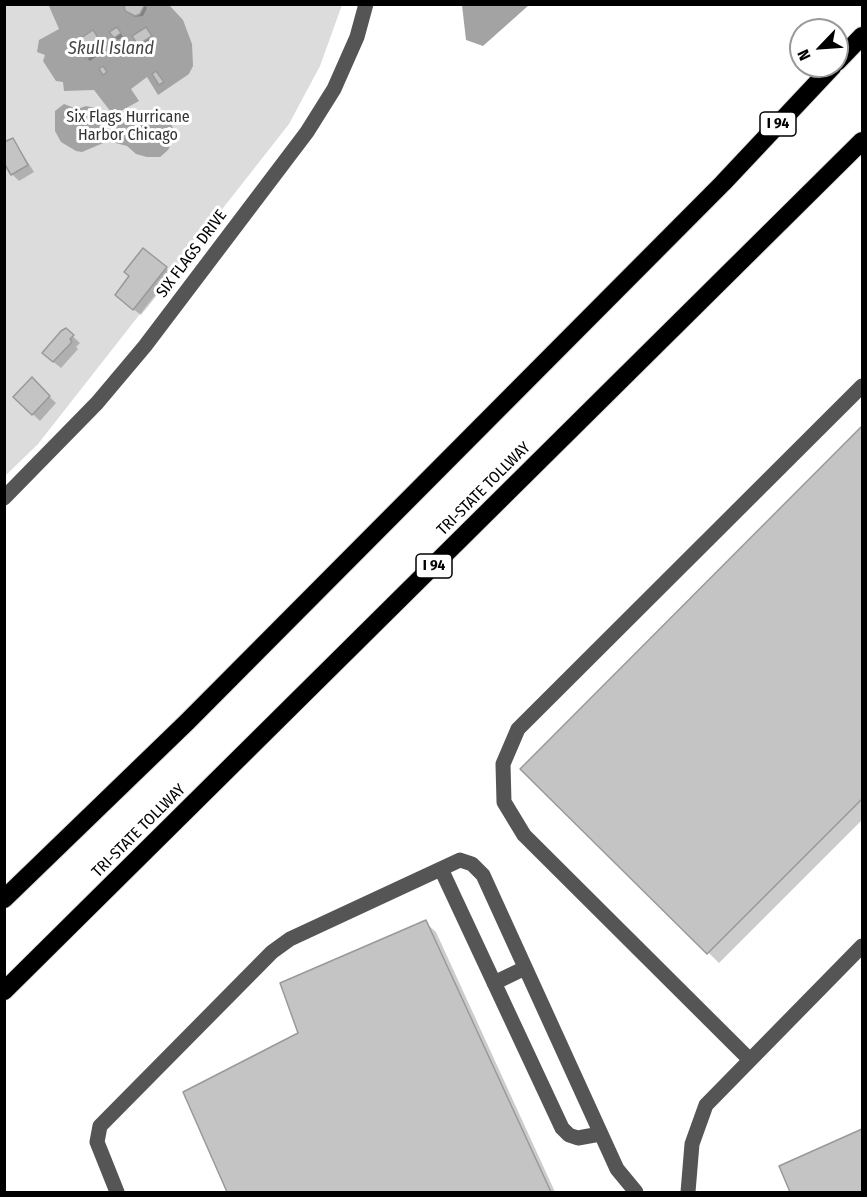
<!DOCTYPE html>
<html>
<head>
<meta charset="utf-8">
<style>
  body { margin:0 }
  #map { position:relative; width:867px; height:1197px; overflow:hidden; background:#fff; font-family:"Fira Sans Condensed",sans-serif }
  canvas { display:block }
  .frame { position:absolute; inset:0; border:6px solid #000; pointer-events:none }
  .north { position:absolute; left:789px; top:18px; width:60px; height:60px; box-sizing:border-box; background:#fff; border:2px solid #999; border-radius:50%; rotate:245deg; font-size:16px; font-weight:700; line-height:24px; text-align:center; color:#000 }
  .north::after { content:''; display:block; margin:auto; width:21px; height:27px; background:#000; clip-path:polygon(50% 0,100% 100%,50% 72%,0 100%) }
</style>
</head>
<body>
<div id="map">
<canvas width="867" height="1197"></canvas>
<div class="frame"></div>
<div class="north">N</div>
</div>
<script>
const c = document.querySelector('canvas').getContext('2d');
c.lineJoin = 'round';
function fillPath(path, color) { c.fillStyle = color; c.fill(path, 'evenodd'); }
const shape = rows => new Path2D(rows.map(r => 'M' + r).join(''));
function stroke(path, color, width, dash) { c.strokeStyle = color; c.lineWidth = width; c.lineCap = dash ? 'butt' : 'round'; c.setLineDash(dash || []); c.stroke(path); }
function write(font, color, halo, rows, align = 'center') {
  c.font = font + ' "Fira Sans Condensed",sans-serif'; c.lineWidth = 6; c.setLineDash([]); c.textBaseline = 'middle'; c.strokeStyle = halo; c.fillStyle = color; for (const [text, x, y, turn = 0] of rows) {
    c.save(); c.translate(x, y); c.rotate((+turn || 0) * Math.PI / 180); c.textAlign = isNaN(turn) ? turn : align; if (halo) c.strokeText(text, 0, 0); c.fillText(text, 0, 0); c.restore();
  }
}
const green = shape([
  [5,5,342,5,320,66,289,124,38,444,5,476]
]);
const water = shape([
  [46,5,169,5,183,20,192,44,193,66,189,74,158,95,147,77,131,89,139,101,119,112,111,112,94,90,64,91,63,82,56,81,43,61,45,55,37,52,39,40,59,29,49,6],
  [462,5,462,4,529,5,483,46,466,40],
  [64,104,77,109,86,106,100,109,107,117,114,119,133,115,139,120,147,120,156,113,168,118,174,130,174,138,168,150,160,157,147,157,136,154,127,146,108,141,82,152,76,151,61,142,55,131,55,111]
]);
const shadow = shape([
  [144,4,147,8,143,16,134,17,125,6],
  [149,31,154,39,142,48,134,36],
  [120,32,123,37,118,40,115,37],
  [96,35,106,50,90,61,87,58],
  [13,139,34,172,19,181,12,174],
  [166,268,173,275,141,315,124,302],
  [66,330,80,343,76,347,78,349,61,368,51,360],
  [32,380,56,403,40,421,15,397],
  [862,428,862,820,719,963,522,769],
  [425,922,436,932,555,1192,228,1192,184,1093,300,1034],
  [862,1131,862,1192,792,1192,781,1167]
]);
const building = shape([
  [124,4,145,4,140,14,135,16,125,11,124,4],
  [117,27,121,33,114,38,109,32,117,27],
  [146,27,152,36,138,45,132,36,146,27],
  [93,30,104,46,86,59,75,42,93,30],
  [103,66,107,72,103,75,99,69,103,66],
  [156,71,164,82,159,85,152,74,156,71],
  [13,138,28,165,11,175,4,163,4,142,13,138],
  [143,248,167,267,133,310,115,295,129,276,124,272,143,248],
  [66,328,74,335,70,339,72,342,53,362,42,353,61,331,66,328],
  [32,377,50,396,32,415,13,397,32,377],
  [862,426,862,799,707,954,520,769,862,426],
  [426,920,551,1192,227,1192,183,1092,298,1033,280,983,426,920],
  [862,1129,862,1192,790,1192,779,1166,862,1129]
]);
const minor = shape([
  [4,498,97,403,145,346,307,132,334,89,357,37,366,4],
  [441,869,562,1128,569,1135,578,1138,600,1134],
  [494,983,525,968],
  [750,1060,524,835,504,802,503,764,518,729,862,386],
  [117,1192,97,1142,100,1126,272,952,290,939,460,860,472,864,483,875,617,1169,636,1192],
  [688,1192,692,1144,706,1105,862,946]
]);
const highway = shape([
  [837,62,862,36],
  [4,899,187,722,723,183,833,66],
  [4,991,862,141]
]);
const shields = [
  [778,124,36],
  [434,566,36]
];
const shieldNames = [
  ["I 94",778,124],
  ["I 94",434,566]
];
const parkNames = [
  ["Six Flags Hurricane",128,118],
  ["Harbor Chicago",128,136]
];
const streetNames = [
  ["SIX FLAGS DRIVE",192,254,-53],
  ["TRI-STATE TOLLWAY",484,489,-45],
  ["TRI-STATE TOLLWAY",139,831,-45]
];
const waterNames = [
  ["Skull Island",111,49]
];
fillPath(green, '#dcdcdc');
fillPath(water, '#a3a3a3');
fillPath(shadow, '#0003');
fillPath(building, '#c4c4c4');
stroke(building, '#999', 1.5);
stroke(highway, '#dbdbdb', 20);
stroke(minor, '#555', 15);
stroke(highway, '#000', 18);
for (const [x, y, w] of shields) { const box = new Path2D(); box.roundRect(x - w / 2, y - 12, w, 24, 4.5); c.fillStyle = '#fff'; c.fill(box); stroke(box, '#000', 1.5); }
write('bold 15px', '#000', null, shieldNames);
write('16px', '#333', '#fff', parkNames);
write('16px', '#000', '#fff', streetNames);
write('italic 18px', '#444', '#fff', waterNames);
</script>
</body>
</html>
